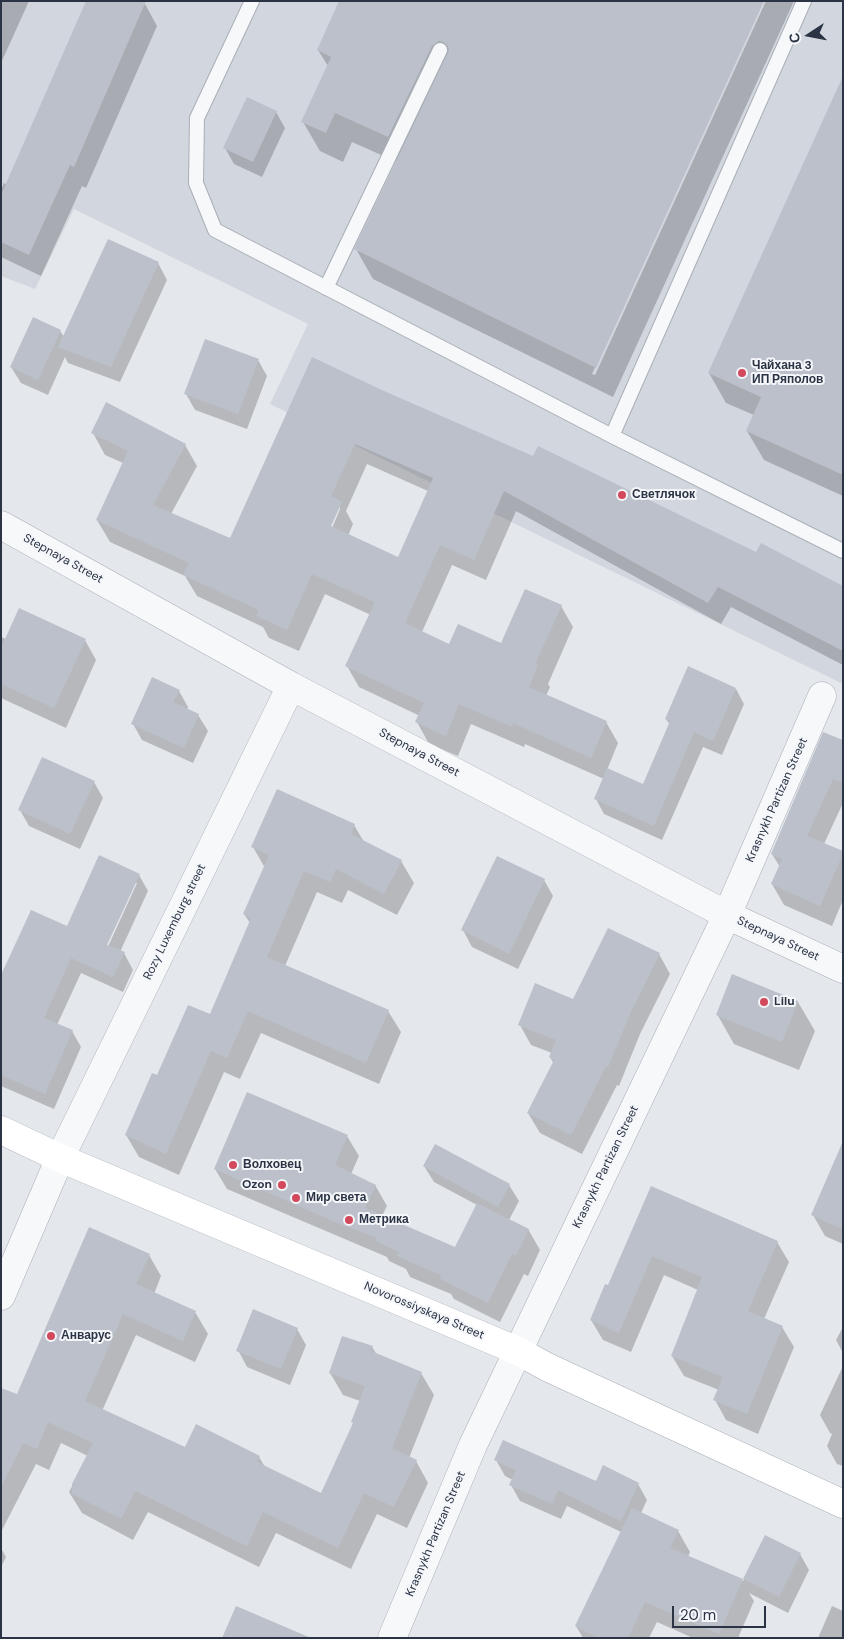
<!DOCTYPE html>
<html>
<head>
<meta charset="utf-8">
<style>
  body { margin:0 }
  #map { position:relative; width:844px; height:1639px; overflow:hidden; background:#e4e7ec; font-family:"DM Sans",sans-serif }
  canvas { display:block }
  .frame { position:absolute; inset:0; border:2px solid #2b3445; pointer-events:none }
  .north { position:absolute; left:784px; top:10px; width:50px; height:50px; -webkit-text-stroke:4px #f4f6f9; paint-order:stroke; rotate:259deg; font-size:14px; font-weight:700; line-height:20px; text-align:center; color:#2b3445 }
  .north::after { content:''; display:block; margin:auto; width:18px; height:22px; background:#2b3445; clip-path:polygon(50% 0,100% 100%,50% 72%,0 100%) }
  .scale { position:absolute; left:672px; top:1606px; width:94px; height:22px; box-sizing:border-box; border:2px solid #2b3445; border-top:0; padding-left:6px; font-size:15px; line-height:18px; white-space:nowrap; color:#2b3445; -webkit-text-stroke:4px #f4f6f9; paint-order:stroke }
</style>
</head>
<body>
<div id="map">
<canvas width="844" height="1639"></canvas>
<div class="frame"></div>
<div class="north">С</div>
<div class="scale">20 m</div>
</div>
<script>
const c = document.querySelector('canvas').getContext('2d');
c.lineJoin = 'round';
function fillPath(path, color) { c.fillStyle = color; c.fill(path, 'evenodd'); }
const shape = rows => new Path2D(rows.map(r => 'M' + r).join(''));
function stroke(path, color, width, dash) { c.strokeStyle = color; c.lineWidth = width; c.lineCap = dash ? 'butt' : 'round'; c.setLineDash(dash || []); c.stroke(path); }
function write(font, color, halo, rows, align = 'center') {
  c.font = font + ' "DM Sans",sans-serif'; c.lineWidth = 4; c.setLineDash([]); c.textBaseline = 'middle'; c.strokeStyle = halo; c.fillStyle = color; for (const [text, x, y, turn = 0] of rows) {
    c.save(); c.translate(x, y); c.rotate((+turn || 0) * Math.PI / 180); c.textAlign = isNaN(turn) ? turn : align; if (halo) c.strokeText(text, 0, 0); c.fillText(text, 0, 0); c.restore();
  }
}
const built = shape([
  [1,1,843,1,843,684,270,404,308,324,74,209,35,289,1,276]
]);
const shadow = shape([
  [1,1,29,1,1,63],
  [763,1,592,374,595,375,766,1,794,1,613,397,373,279,356,249,397,162,352,142,343,162,320,151,303,122,328,66,318,50],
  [145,4,157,26,86,188,82,186,41,276,1,257,1,190,4,183,7,185],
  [843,79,843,496,764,460,747,431,754,415,726,403,709,373],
  [276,112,285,128,262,177,234,164,225,148],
  [158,263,167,280,120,382,68,363,65,357,48,395,21,383,11,367,60,331,64,337],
  [258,360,267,376,247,429,195,410,186,394],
  [383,392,757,554,843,588,843,665,731,607,721,624,516,511,486,580,452,565,422,632,450,646,501,645,561,606,573,627,548,684,550,687,546,696,606,722,618,743,607,770,643,786,670,725,666,719,736,689,744,704,722,755,703,747,662,840,604,814,596,799,604,779,525,744,524,747,471,724,458,756,429,744,417,722,420,716,359,687,347,666,371,615,325,594,299,651,269,638,263,627,197,596,185,576,110,542,97,520,123,463,105,455,93,433,185,445,197,466,171,514,230,540],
  [367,464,428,491,399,558,348,536,353,524,346,511],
  [340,503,340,509,330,533,328,532],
  [1,637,6,639,85,640,96,660,66,728,1,698],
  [179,691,188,707,187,710,198,715,208,731,193,763,142,740,133,724],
  [843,742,843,803,824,844,843,852,843,900,832,926,784,905,772,884,780,867,772,854],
  [94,782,103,798,80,849,29,826,20,810],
  [354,825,364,842,401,861,414,883,397,915,348,890,342,903,317,892,285,966,388,1011,401,1032,379,1084,261,1033,240,1079,224,1072,179,1175,139,1157,126,1135,157,1077,210,1016,250,923,244,914,265,868,253,847],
  [139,875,148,891,120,952,124,953,133,970,123,992,81,973,57,1025,72,1031,81,1047,54,1109,1,1086,1,978],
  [134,883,137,883,106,951,104,950],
  [544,880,553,896,518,969,472,947,463,930],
  [659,954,670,974,640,1034,619,1086,617,1085,582,1154,540,1133,528,1113,554,1064,550,1057,552,1053,531,1045,520,1025,574,1001],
  [798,1002,815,1031,799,1070,734,1044,717,1014],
  [347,1136,359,1156,351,1174,375,1185,387,1206,382,1216,455,1248,477,1205,434,1182,424,1166,509,1185,519,1201,509,1220,528,1229,540,1250,528,1276,524,1274,500,1322,454,1299,451,1294,410,1277,406,1269,389,1261,387,1257,227,1189,215,1169],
  [843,1168,843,1244,825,1236,813,1215],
  [652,1187,777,1242,789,1262,764,1319,782,1327,794,1347,758,1434,726,1420,715,1400,719,1390,684,1376,672,1356,698,1290,664,1275,631,1352,603,1340,591,1320,609,1286],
  [149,1255,161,1276,154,1294,195,1312,208,1334,195,1362,136,1335,102,1411,185,1449,259,1457,265,1467,322,1494,354,1425,352,1421,360,1401,343,1395,330,1373,372,1347,377,1355,421,1373,434,1395,409,1458,416,1461,428,1483,407,1528,377,1514,351,1569,276,1533,259,1567,148,1512,133,1540,82,1513,69,1492,88,1456,61,1443,49,1470,36,1464,1,1532,1,1389,17,1396],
  [843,1327,843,1353,836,1340],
  [297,1329,306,1345,290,1385,247,1367,238,1350],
  [843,1366,843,1466,837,1464,827,1446,832,1434,830,1433,820,1415],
  [496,1460,596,1483,638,1484,647,1500,641,1513,678,1531,690,1552,688,1557,743,1581,766,1537,800,1554,809,1570,788,1613,749,1593,754,1601,738,1638,693,1638,657,1622,649,1638,583,1638,576,1626,621,1532,567,1506,561,1519,520,1501,511,1485,513,1480,505,1476],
  [1,1548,6,1557,1,1567],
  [832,1606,843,1611,843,1638,818,1638]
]);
const building = shape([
  [86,1,146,1,74,167,70,165,29,255,1,242,1,195],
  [339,1,764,1,596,368,354,249,449,50,447,45,443,42,439,41,432,46,388,137,335,113,326,133,301,122,331,57,317,50],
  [843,76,843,475,746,431,761,397,708,373],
  [247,97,277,111,253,162,223,148],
  [108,239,159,262,111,367,58,347],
  [33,317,61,330,38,380,10,367],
  [205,339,259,359,238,414,184,394],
  [312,357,384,391,533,456,538,446,756,552,761,543,843,586,843,651,718,587,708,603,504,491,474,560,440,545,405,623,449,644,458,624,501,643,525,589,562,605,535,664,538,665,529,687,607,721,591,758,513,723,512,727,459,704,446,736,415,722,424,703,345,666,375,602,312,574,287,630,256,616,259,610,183,575,189,563,96,520,128,451,91,433,106,402,186,444,153,505,230,538],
  [355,444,433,478,398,557,331,526,342,502,331,496],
  [19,608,86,639,54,708,1,684,1,648],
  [688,666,736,688,713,741,694,732,654,826,594,799,607,768,643,784,670,721,665,719],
  [152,677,180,690,173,702,199,714,184,748,131,724],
  [823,732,843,740,843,783,833,779,807,836,843,851,843,854,820,906,771,884,782,859,771,854],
  [42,757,95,781,70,834,18,810],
  [277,789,355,824,351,834,402,860,384,894,336,869,330,882,304,871,267,957,389,1010,366,1063,248,1011,227,1058,211,1051,166,1154,125,1135,152,1073,157,1075,188,1005,210,1014,251,918,243,914,269,855,251,847],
  [99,855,140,874,107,945,125,952,113,977,71,958,44,1018,73,1030,45,1094,1,1075,1,975,31,910,67,926],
  [497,856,545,879,509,954,461,930],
  [608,928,660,953,630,1014,608,1067,606,1066,571,1135,527,1113,554,1060,549,1057,556,1040,518,1025,535,983,573,999],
  [732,974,798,1001,782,1042,716,1015],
  [247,1092,348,1135,335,1165,376,1185,365,1208,455,1247,477,1203,529,1229,516,1256,512,1254,488,1303,440,1279,442,1276,397,1256,399,1252,376,1241,377,1238,340,1224,214,1169],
  [843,1141,843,1229,811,1215],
  [435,1144,510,1184,498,1207,423,1166],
  [651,1186,778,1241,748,1311,783,1326,747,1414,713,1400,723,1377,671,1356,702,1277,652,1256,619,1333,590,1320,605,1284,608,1285],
  [89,1227,150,1254,136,1284,196,1311,183,1341,123,1314,85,1401,185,1447,196,1424,260,1456,257,1462,321,1493,353,1423,351,1422,365,1386,329,1373,342,1336,373,1346,371,1351,422,1372,392,1448,417,1460,394,1507,364,1493,338,1548,263,1512,247,1546,135,1491,121,1519,72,1494,72,1484,93,1443,48,1422,37,1449,23,1443,1,1487,1,1388,17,1394],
  [253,1309,298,1328,281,1369,236,1351],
  [503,1440,596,1481,603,1465,639,1483,621,1521,558,1490,552,1504,509,1485,516,1470,494,1460],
  [632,1508,679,1530,670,1548,743,1579,719,1634,645,1602,628,1638,598,1638,575,1626],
  [765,1535,801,1553,779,1597,743,1579],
  [236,1606,311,1638,222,1638]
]);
const lane = shape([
  [252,1,197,118,196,183,215,230,612,436,843,551],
  [326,288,440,50],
  [612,436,804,1]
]);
const street = shape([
  [1,525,291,686,727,915,843,969],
  [1,1296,60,1158,291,686],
  [392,1638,473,1445,727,915,822,696]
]);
const secondary = shape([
  [1,1130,60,1158,518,1351,547,1367,843,1504]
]);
const markers = [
  [742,373,5,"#d1495b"],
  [622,495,5,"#d1495b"],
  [764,1002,5,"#d1495b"],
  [233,1165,5,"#d1495b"],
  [282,1185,5,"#d1495b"],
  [296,1198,5,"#d1495b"],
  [349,1220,5,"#d1495b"],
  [51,1336,5,"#d1495b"]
];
const poiNames = [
  ["Чайхана 3",752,366],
  ["ИП Ряполов",752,380],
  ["Светлячок",632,495],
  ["Lilu",774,1002],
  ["Волховец",243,1165],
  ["Ozon",272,1185,"right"],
  ["Мир света",306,1198],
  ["Метрика",359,1220],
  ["Анварус",61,1336]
];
const streetNames = [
  ["Stepnaya Street",63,559,29],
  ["Stepnaya Street",419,753,28],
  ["Krasnykh Partizan Street",777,800,-66],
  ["Rozy Luxemburg street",175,922,-64],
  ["Stepnaya Street",778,939,25],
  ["Krasnykh Partizan Street",606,1167,-64],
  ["Novorossiyskaya Street",424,1311,23],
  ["Krasnykh Partizan Street",436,1534,-67]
];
fillPath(built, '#d2d6de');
fillPath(shadow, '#0003');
fillPath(building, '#bbc0ca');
stroke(lane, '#a9aeb7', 16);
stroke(street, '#a9aeb7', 29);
stroke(secondary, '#a9aeb7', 29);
stroke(lane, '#f7f8fa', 14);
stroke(street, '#f7f8fa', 28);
stroke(secondary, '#fff', 28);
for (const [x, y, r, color] of markers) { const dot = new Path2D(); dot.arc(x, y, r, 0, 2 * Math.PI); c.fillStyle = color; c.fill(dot); stroke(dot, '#f4f6f9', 2); }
write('bold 12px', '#2b3445', '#f4f6f9', poiNames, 'left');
write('12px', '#2b3445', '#f4f6f9', streetNames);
</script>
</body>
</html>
